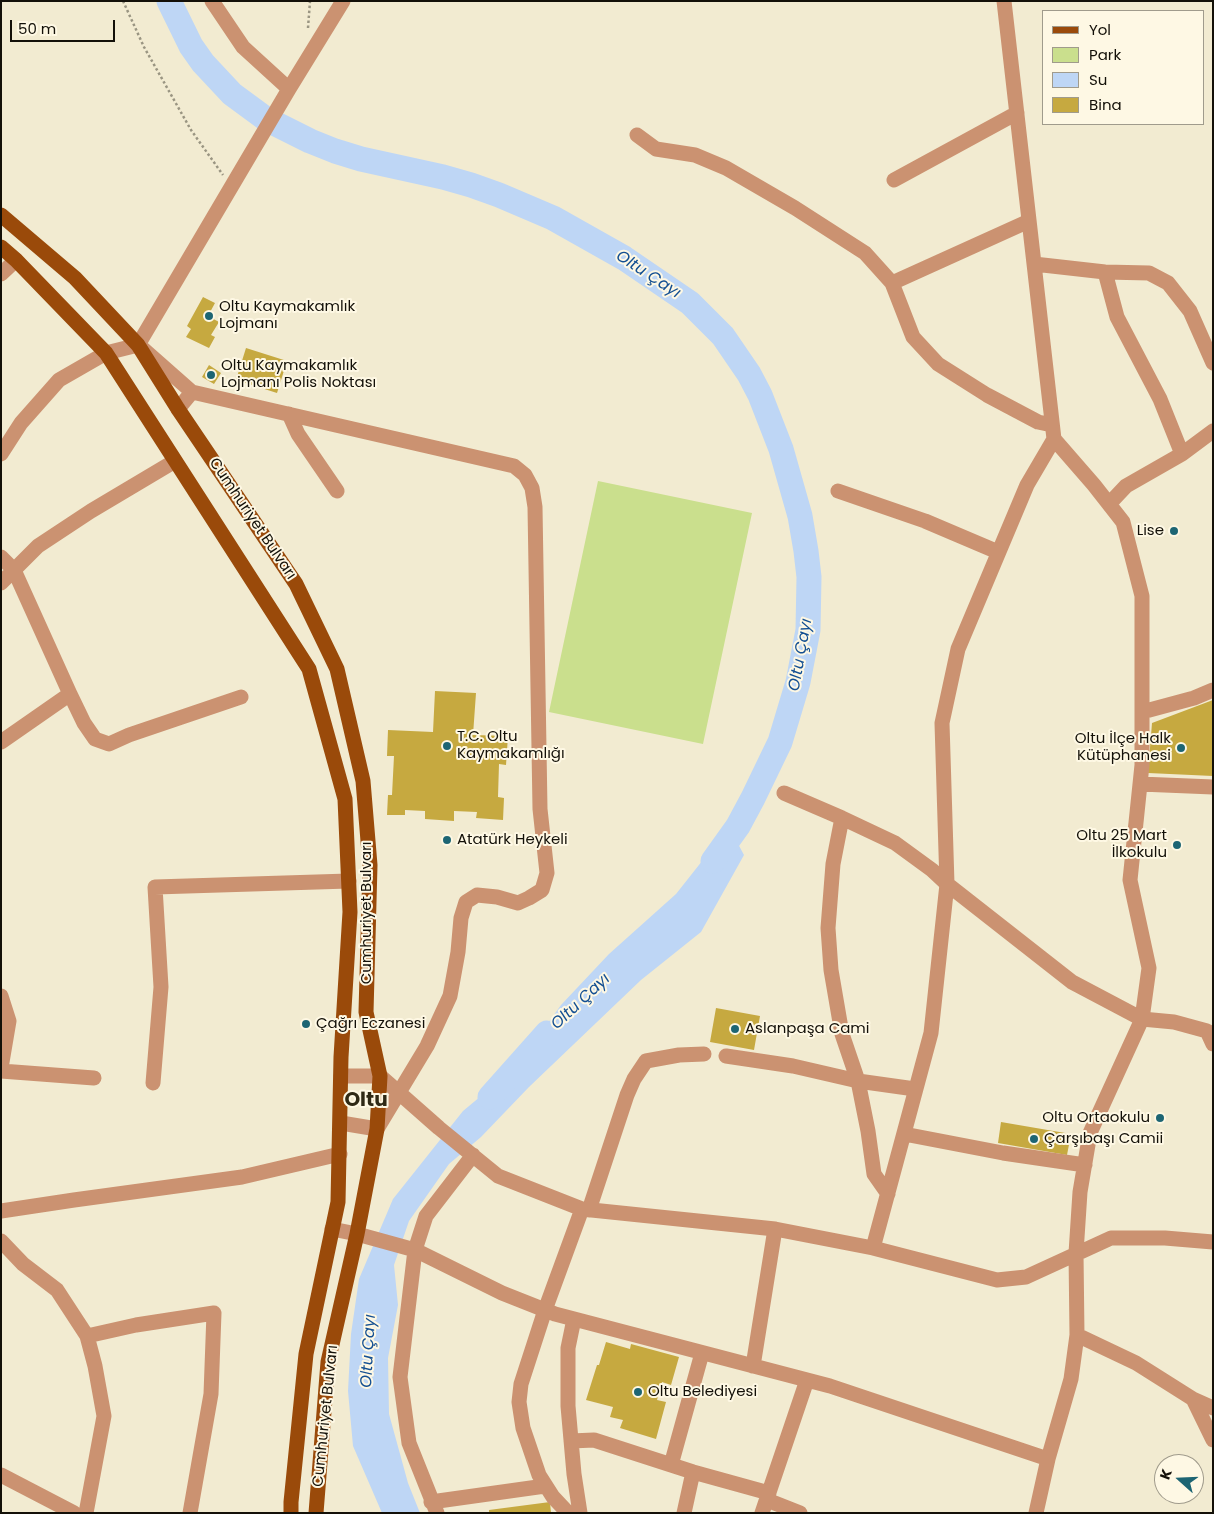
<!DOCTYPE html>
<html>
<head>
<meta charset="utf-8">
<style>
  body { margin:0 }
  #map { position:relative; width:1214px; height:1514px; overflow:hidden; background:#f2ebd1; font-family:Poppins,sans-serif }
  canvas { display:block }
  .frame { position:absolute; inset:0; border:2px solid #131008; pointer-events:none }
  .legend { position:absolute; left:1042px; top:10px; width:162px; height:115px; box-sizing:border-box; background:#fef8e4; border:1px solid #a09b8c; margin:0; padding:6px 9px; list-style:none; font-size:15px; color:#131008 }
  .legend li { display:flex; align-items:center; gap:10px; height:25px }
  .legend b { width:25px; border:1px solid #a09b8c }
  .north { position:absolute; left:1154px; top:1454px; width:50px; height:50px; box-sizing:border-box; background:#fef8e4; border:1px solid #a09b8c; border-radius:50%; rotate:290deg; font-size:14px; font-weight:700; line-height:20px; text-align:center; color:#131008 }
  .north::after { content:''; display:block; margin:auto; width:18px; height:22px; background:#1d6573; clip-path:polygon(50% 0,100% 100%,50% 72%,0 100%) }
  .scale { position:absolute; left:10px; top:20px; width:105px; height:22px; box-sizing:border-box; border:2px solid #131008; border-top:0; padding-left:6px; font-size:15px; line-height:18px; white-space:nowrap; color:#131008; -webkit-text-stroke:4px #fef8e4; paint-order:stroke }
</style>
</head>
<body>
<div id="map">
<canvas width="1214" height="1514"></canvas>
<div class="frame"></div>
<ul class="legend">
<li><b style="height:6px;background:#9a4a0a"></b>Yol</li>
<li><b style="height:14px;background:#cadf8d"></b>Park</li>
<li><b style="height:14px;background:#bed6f5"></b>Su</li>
<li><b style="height:14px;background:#c6a940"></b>Bina</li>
</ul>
<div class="north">K</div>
<div class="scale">50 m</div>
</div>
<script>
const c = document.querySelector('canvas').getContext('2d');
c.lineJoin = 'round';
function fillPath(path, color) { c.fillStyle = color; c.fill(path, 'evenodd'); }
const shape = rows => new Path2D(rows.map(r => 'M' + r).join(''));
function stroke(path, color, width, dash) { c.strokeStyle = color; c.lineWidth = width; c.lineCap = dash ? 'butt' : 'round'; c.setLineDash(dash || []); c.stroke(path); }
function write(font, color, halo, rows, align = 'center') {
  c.font = font + ' Poppins,sans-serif'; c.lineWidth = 4; c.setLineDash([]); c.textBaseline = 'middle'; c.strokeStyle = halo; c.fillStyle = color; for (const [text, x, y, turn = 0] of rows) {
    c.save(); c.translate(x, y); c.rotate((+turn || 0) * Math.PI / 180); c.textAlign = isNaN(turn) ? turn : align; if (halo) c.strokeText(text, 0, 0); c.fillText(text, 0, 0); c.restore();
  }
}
const green = shape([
  [598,481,752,513,703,744,549,712]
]);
const water = shape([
  [729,827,744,855,701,932,641,980,529,1087,481,1137,449,1164,409,1221,394,1265,398,1305,388,1358,389,1414,408,1483,420,1513,382,1513,353,1446,348,1391,351,1334,359,1279,393,1199,463,1111,517,1066,561,1005,609,954,676,894]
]);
const river = shape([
  [169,1,191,46,203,63,232,94,266,119,310,141,335,151,361,159,443,177,471,185,499,195,553,218,624,258,690,303,723,336,749,374,760,395,781,449,800,516,806,551,809,577,808,630,798,682,780,742,753,798,738,826,713,861],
  [490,1097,547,1033]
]);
const building = shape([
  [203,297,215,303,208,316,219,322,211,335,215,337,209,348,186,337,191,329,187,326],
  [246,348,287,361,277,393,236,380],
  [209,365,221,373,214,384,202,377],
  [435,691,476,693,473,735,508,736,506,765,499,764,498,797,504,798,503,820,476,818,477,812,454,811,454,821,425,819,425,811,405,810,405,815,387,815,388,795,392,795,394,756,387,756,388,730,433,732],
  [1213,700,1213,776,1148,773,1152,723],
  [716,1008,760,1016,754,1050,710,1042],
  [1001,1122,1071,1134,1067,1155,998,1143],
  [606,1342,630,1349,631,1344,679,1357,671,1385,662,1382,657,1400,666,1402,656,1439,620,1428,623,1420,610,1417,613,1407,586,1400,597,1365,599,1365],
  [550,1502,551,1513,489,1513,489,1510]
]);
const path = shape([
  [123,1,144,47,191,130,223,175],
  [308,28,310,1]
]);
const minor = shape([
  [212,1,243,47,289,89],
  [1004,1,1054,439,1094,485,1123,522,1142,596,1142,765,1130,880,1149,968,1142,1019,1090,1133,1080,1192,1076,1253,1077,1335,1071,1379,1048,1459,1036,1513],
  [637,135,656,149,695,155,726,168,795,208,865,253,892,283,913,337,938,364,987,395,1038,422,1052,425],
  [894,180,1017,113],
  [1034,264,1105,272,1149,273,1168,283,1190,311,1213,363],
  [1105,272,1117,317,1160,399,1182,454],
  [1,274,16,260],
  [892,283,1029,221],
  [141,347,192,392],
  [178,409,192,392,514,466,525,475,532,488,535,507,540,809,547,873,542,890,529,898,518,903,497,897,477,895,466,902,461,918,458,952,450,996,427,1046,377,1129,341,1123],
  [289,414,298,434,337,491],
  [1,454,21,423,59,380,106,353,138,345,289,89,343,1],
  [838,491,925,521,998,552],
  [1109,504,1126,486,1182,454,1213,431],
  [1,557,14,570,70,694,1,742],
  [1,583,38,546,91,511,175,461],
  [70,694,84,723,95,739,109,744,129,735,241,697],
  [1142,712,1194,698,1213,690],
  [1140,784,1213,787],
  [784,793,842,818,895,843,932,870,947,884,1072,982,1142,1019,1174,1022,1207,1031,1213,1044],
  [842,818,833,864,828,928,831,970,842,1034,858,1081,868,1131,874,1174,888,1194],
  [1,996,9,1021,1,1068],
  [726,1056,793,1066,858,1081,915,1089],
  [1,1071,94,1078],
  [341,1076,380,1076,439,1128,498,1176,582,1209,775,1229,873,1248,997,1280,1026,1277,1111,1238,1165,1238,1213,1242],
  [153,1083,161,987,155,887,349,881],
  [904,1134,1003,1153,1085,1165],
  [589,1210,627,1095,634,1079,646,1061,679,1055,704,1054],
  [1,1211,74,1200,242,1177,340,1154],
  [332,1229,357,1234,415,1250,502,1293,555,1314,830,1386,1048,1459],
  [1,1241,23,1264,57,1290,87,1336,95,1366,104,1416,86,1513],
  [873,1248,931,1033,947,884,942,723,958,649,1027,485,1054,439],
  [574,1319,568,1348,568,1406,574,1474,580,1513],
  [1077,1335,1136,1363,1193,1399,1213,1408],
  [87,1336,136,1325,214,1313,211,1394,190,1513],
  [753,1366,775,1229],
  [1193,1399,1213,1440],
  [571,1441,594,1440,693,1472,769,1493],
  [671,1465,702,1353],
  [1,1475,74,1513],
  [767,1500,800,1513],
  [431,1502,545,1486],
  [437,1513,409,1443,400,1377,415,1250,426,1216,473,1155],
  [568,1513,553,1497,539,1475,523,1428,519,1402,521,1384,545,1310,582,1209],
  [684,1513,693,1472],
  [762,1513,807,1380]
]);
const major = shape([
  [1,215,75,278,138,345,178,409,296,584,337,669,363,781,370,865,366,1012,380,1076,377,1129,357,1234,328,1362,316,1513],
  [1,247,16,260,106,353,309,669,345,799,350,912,341,1057,338,1202,306,1354,291,1502,291,1513]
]);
const markers = [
  [209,316,5,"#1d6573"],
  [211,375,5,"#1d6573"],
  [1174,531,5,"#1d6573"],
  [447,746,5,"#1d6573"],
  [1181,748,5,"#1d6573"],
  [447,840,5,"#1d6573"],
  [1177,845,5,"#1d6573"],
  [306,1024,5,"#1d6573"],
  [735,1029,5,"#1d6573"],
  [1160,1118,5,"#1d6573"],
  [1034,1139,5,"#1d6573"],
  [638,1392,5,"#1d6573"]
];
const poiNames = [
  ["Oltu Kaymakamlık",219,307],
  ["Lojmanı",219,324],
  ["Oltu Kaymakamlık",221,366],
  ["Lojmanı Polis Noktası",221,383],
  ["Lise",1164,531,"right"],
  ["T.C. Oltu",457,737],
  ["Kaymakamlığı",457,754],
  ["Oltu İlçe Halk",1171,739,"right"],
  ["Kütüphanesi",1171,756,"right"],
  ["Oltu 25 Mart",1167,836,"right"],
  ["İlkokulu",1167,853,"right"],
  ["Atatürk Heykeli",457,840],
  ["Çağrı Eczanesi",316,1024],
  ["Aslanpaşa Cami",745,1029],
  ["Oltu Ortaokulu",1150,1118,"right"],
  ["Çarşıbaşı Camii",1044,1139],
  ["Oltu Belediyesi",648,1392]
];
const streetNames = [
  ["Cumhuriyet Bulvarı",252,519,56],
  ["Cumhuriyet Bulvarı",367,913,-90],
  ["Cumhuriyet Bulvarı",326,1416,-84]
];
const waterNames = [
  ["Oltu Çayı",648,275,33],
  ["Oltu Çayı",801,655,-80],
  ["Oltu Çayı",581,1002,-43],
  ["Oltu Çayı",369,1351,-87]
];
const districtNames = [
  ["Oltu",366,1101]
];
fillPath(green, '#cadf8d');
fillPath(water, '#bed6f5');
stroke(river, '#bed6f5', 25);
fillPath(building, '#c6a940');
stroke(path, '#9a9582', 2.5, [2.5, 2.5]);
stroke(minor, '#cb9271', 15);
stroke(major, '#9a4a0a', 15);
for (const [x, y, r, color] of markers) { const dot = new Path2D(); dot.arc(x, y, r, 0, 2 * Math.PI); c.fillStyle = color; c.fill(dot); stroke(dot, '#fef8e4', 2); }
write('15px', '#131008', '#fef8e4', poiNames, 'left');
write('15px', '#131008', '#fef8e4', streetNames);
write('italic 16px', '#134f92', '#fef8e4', waterNames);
write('bold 20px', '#2f2915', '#fef8e4', districtNames);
</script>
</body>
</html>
